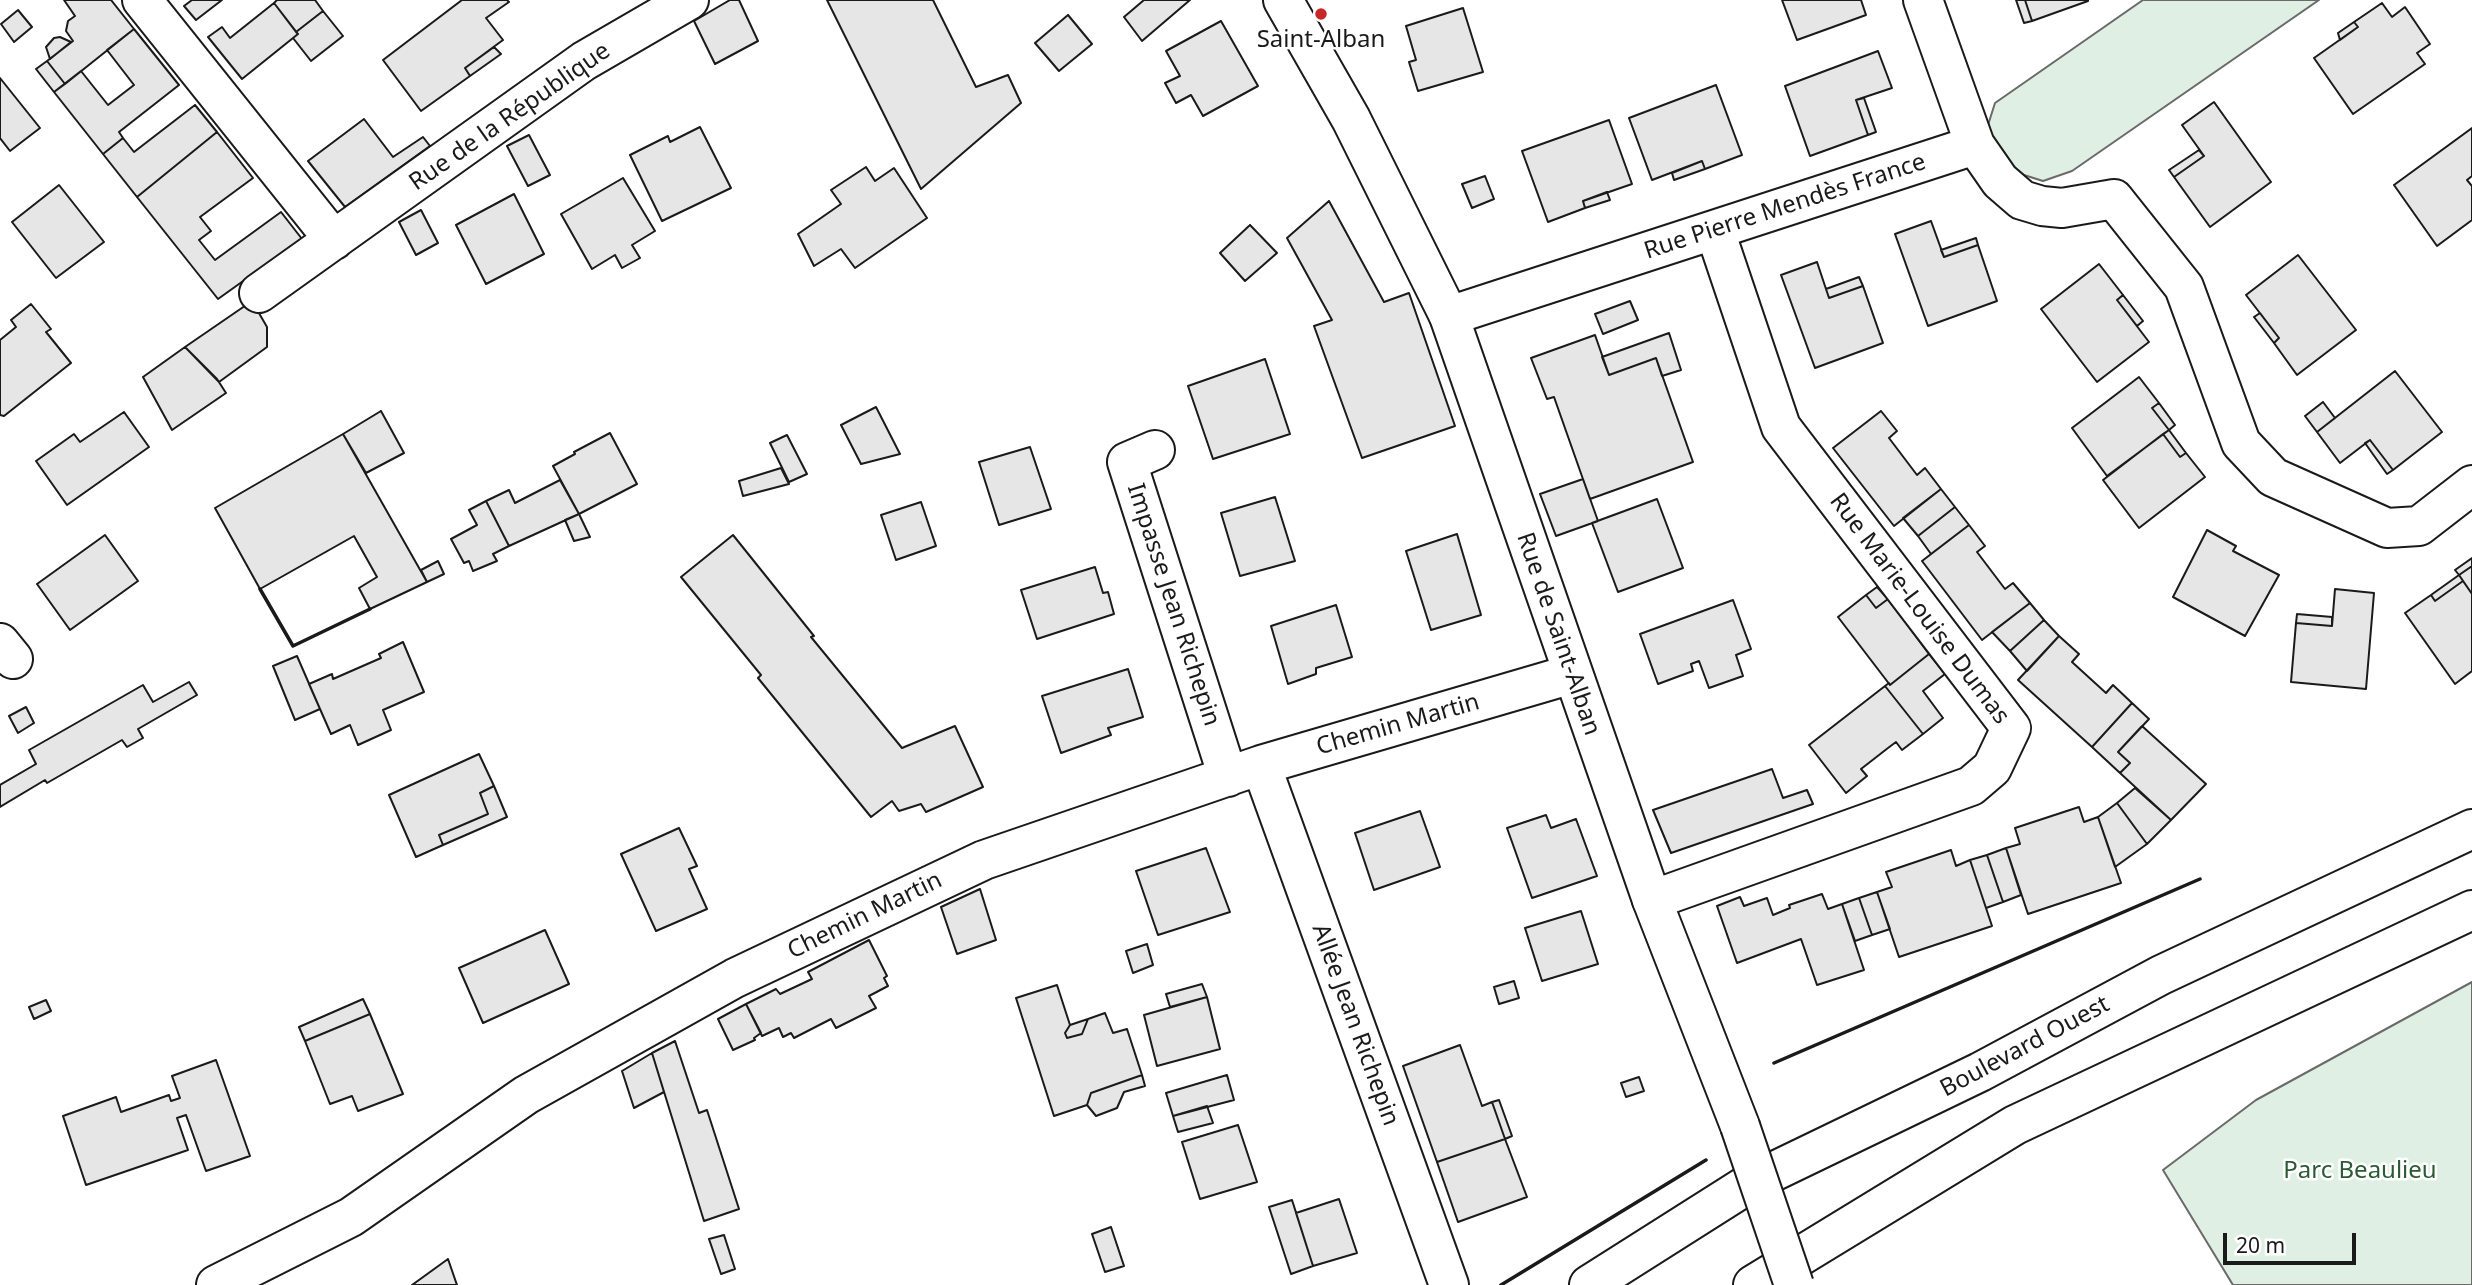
<!DOCTYPE html>
<html>
<head>
<meta charset="utf-8">
<style>
  body { margin:0 }
  #map { position:relative; width:2472px; height:1285px; overflow:hidden; background:#fff; font-family:"Noto Sans",sans-serif }
  canvas { display:block }
  .scale { position:absolute; left:2223px; top:1233px; width:133px; height:32px; box-sizing:border-box; border:4px solid #1a1a1a; border-top:0; padding-left:9px; font-size:21px; line-height:24px; white-space:nowrap; color:#1a1a1a; -webkit-text-stroke:5px #fff; paint-order:stroke }
</style>
</head>
<body>
<div id="map">
<canvas width="2472" height="1285"></canvas>
<div class="scale">20 m</div>
</div>
<script>
const c = document.querySelector('canvas').getContext('2d');
c.lineJoin = 'round';
function fillPath(path, color) { c.fillStyle = color; c.fill(path, 'evenodd'); }
const shape = rows => new Path2D(rows.map(r => 'M' + r).join(''));
function stroke(path, color, width, dash) { c.strokeStyle = color; c.lineWidth = width; c.lineCap = dash ? 'butt' : 'round'; c.setLineDash(dash || []); c.stroke(path); }
function write(font, color, halo, rows, align = 'center') {
  c.font = font + ' "Noto Sans",sans-serif'; c.lineWidth = 5; c.setLineDash([]); c.textBaseline = 'middle'; c.strokeStyle = halo; c.fillStyle = color; for (const [text, x, y, turn = 0] of rows) {
    c.save(); c.translate(x, y); c.rotate((+turn || 0) * Math.PI / 180); c.textAlign = isNaN(turn) ? turn : align; if (halo) c.strokeText(text, 0, 0); c.fillText(text, 0, 0); c.restore();
  }
}
const green = shape([
  [2143,0,2319,0,2072,171,2043,181,2024,175,2008,162,1996,146,1988,125,1995,103,2143,0],
  [2472,982,2472,1285,2233,1285,2163,1170,2256,1100,2472,982]
]);
const building = shape([
  [64,0,111,0,134,29,65,84,47,61,73,41,66,31,68,21,75,16,64,0],
  [192,0,222,0,196,20,184,6,192,0],
  [277,0,315,0,323,11,296,32,274,3,277,0],
  [462,0,507,0,509,2,486,18,503,40,465,68,470,76,421,111,383,60,462,0],
  [730,0,739,0,758,41,715,64,694,21,730,0],
  [827,0,933,0,976,87,1008,75,1021,103,921,189,827,0],
  [1144,0,1190,0,1142,41,1124,17,1144,0],
  [1782,0,1861,0,1866,15,1797,40,1782,0],
  [2016,0,2025,0,2032,21,2024,23,2016,0],
  [2025,0,2088,0,2088,1,2032,21,2025,0],
  [274,3,298,34,242,79,208,37,222,27,230,38,274,3],
  [2382,3,2392,17,2405,7,2430,44,2417,53,2425,64,2353,114,2314,58,2358,27,2354,22,2382,3],
  [1463,8,1483,72,1418,91,1409,62,1416,60,1406,26,1463,8],
  [18,10,32,27,14,42,1,24,18,10],
  [323,11,343,36,311,61,293,38,298,34,296,32,323,11],
  [1068,15,1092,44,1059,71,1035,43,1068,15],
  [1221,21,1258,86,1203,116,1191,95,1176,103,1165,83,1180,76,1166,51,1221,21],
  [2354,22,2358,27,2340,40,2338,33,2354,22],
  [134,29,179,85,119,132,123,138,103,154,54,92,81,71,108,105,134,85,107,50,134,29],
  [60,37,71,42,50,59,46,47,54,38,60,37],
  [494,47,501,54,470,76,465,68,494,47],
  [1878,51,1892,88,1856,100,1868,135,1810,156,1785,86,1878,51],
  [47,61,65,84,54,92,36,69,47,61],
  [0,78,40,128,10,151,0,138,0,78],
  [1716,85,1742,155,1705,169,1702,161,1652,180,1629,118,1716,85],
  [1864,98,1876,132,1868,135,1856,100,1864,98],
  [2214,102,2271,182,2210,227,2174,177,2204,156,2182,125,2214,102],
  [195,105,217,132,137,197,103,154,123,138,134,152,195,105],
  [364,119,393,157,423,137,430,146,345,207,308,161,364,119],
  [1609,120,1632,184,1583,201,1585,208,1548,222,1522,151,1609,120],
  [700,127,731,188,662,221,630,155,668,136,670,142,700,127],
  [2472,128,2472,176,2467,180,2472,186,2472,220,2437,246,2394,185,2472,128],
  [217,132,253,178,200,217,211,231,199,240,215,260,281,212,302,239,218,299,137,197,217,132],
  [529,135,550,175,528,186,507,146,529,135],
  [2199,150,2204,156,2174,177,2169,170,2199,150],
  [1702,161,1705,169,1674,180,1672,173,1702,161],
  [866,167,875,181,894,168,927,218,855,268,841,249,814,266,798,234,841,204,831,190,866,167],
  [1485,176,1494,199,1472,208,1462,184,1485,176],
  [623,178,655,231,632,245,640,258,622,268,615,255,592,269,561,214,623,178],
  [59,185,104,242,56,278,12,222,59,185],
  [1607,192,1610,200,1585,208,1583,201,1607,192],
  [514,194,544,254,486,284,456,225,514,194],
  [1329,201,1384,302,1409,293,1455,426,1362,458,1314,326,1332,320,1287,238,1329,201],
  [421,210,438,243,416,255,399,222,421,210],
  [1931,221,1944,257,1978,245,1997,301,1928,326,1895,234,1931,221],
  [1250,225,1277,253,1245,281,1220,253,1250,225],
  [1976,238,1978,245,1944,257,1941,250,1976,238],
  [2298,255,2356,330,2297,375,2274,343,2279,338,2246,295,2298,255],
  [1817,262,1829,298,1863,286,1883,343,1815,368,1781,275,1817,262],
  [2099,264,2123,295,2117,300,2149,342,2097,382,2041,309,2099,264],
  [1859,277,1863,286,1829,298,1826,289,1859,277],
  [2123,295,2143,321,2137,326,2117,300,2123,295],
  [252,301,267,327,267,347,219,382,185,347,252,301],
  [1630,301,1638,320,1603,334,1595,314,1630,301],
  [31,304,51,329,46,332,71,363,4,416,0,415,0,340,16,327,11,320,31,304],
  [2260,313,2279,338,2274,343,2254,317,2260,313],
  [1669,333,1681,370,1662,376,1656,358,1609,375,1602,357,1669,333],
  [1595,335,1609,375,1656,358,1693,462,1590,499,1554,397,1547,399,1531,358,1595,335],
  [185,347,217,379,226,393,172,430,143,377,185,347],
  [1265,359,1290,434,1213,459,1188,386,1265,359],
  [2395,371,2442,432,2393,470,2370,440,2340,463,2317,432,2395,371],
  [2139,377,2159,403,2152,408,2169,430,2107,476,2072,428,2139,377],
  [2323,402,2335,418,2317,432,2305,416,2323,402],
  [2159,403,2175,425,2169,430,2152,408,2159,403],
  [876,407,900,454,861,464,841,425,876,407],
  [381,411,404,453,366,473,343,434,381,411],
  [1881,411,1897,431,1889,438,1917,475,1925,468,1941,489,1894,526,1833,448,1881,411],
  [124,412,149,447,67,505,36,461,74,434,80,442,124,412],
  [2169,430,2186,453,2180,457,2163,434,2169,430],
  [610,433,637,484,579,514,553,466,575,454,574,452,610,433],
  [343,434,427,582,370,609,359,588,377,577,354,536,260,589,215,508,343,434],
  [2163,434,2180,457,2186,453,2205,477,2139,528,2103,480,2163,434],
  [787,435,807,474,789,482,770,443,787,435],
  [2370,440,2393,470,2387,474,2365,443,2370,440],
  [1030,447,1051,509,999,525,979,462,1030,447],
  [781,468,789,484,743,496,739,481,781,468],
  [1583,479,1598,521,1556,536,1540,494,1583,479],
  [560,480,579,514,509,546,486,501,509,490,515,503,560,480],
  [1941,489,1955,507,1918,536,1903,518,1941,489],
  [1275,497,1295,561,1240,576,1221,513,1275,497],
  [1657,499,1683,568,1618,592,1592,523,1657,499],
  [486,501,509,546,493,554,497,561,473,571,469,561,464,563,451,539,477,525,469,510,486,501],
  [921,502,936,546,896,560,881,515,921,502],
  [1955,507,1969,525,1931,554,1918,536,1955,507],
  [579,514,590,537,574,541,565,520,579,514],
  [1969,525,1985,546,1977,552,2005,589,2013,583,2030,603,1982,640,1922,561,1969,525],
  [2207,530,2236,546,2233,551,2279,575,2245,636,2173,597,2207,530],
  [1457,534,1481,615,1431,630,1406,551,1457,534],
  [105,535,138,581,70,630,37,584,105,535],
  [733,535,814,636,811,637,902,748,955,726,983,787,926,812,921,804,899,811,892,801,871,817,758,678,761,675,681,577,733,535],
  [2472,558,2472,566,2459,575,2455,570,2472,558],
  [438,561,444,574,427,582,421,570,438,561],
  [2472,566,2472,594,2459,575,2472,566],
  [1095,567,1103,593,1108,592,1114,614,1037,639,1021,590,1095,567],
  [2459,575,2463,581,2435,601,2431,595,2459,575],
  [2463,581,2472,594,2472,671,2455,684,2405,613,2431,595,2435,601,2463,581],
  [1877,587,1888,599,1876,608,1866,595,1877,587],
  [2335,589,2374,593,2366,689,2291,682,2296,623,2332,626,2335,589],
  [1866,595,1876,608,1888,599,1929,654,1890,685,1838,617,1866,595],
  [1733,600,1751,649,1736,655,1743,676,1709,688,1699,661,1691,664,1693,671,1658,684,1640,634,1733,600],
  [2030,603,2044,620,2010,651,1992,632,2030,603],
  [1336,605,1352,657,1316,668,1316,674,1288,684,1271,626,1336,605],
  [2297,614,2332,617,2332,626,2296,623,2297,614],
  [2044,620,2059,636,2027,671,2010,651,2044,620],
  [2059,636,2079,654,2072,662,2106,693,2113,685,2132,703,2092,747,2018,680,2059,636],
  [403,642,424,692,383,710,391,730,358,745,350,725,331,734,309,684,332,674,333,679,381,658,379,654,403,642],
  [1929,654,1945,674,1923,691,1943,718,1923,734,1885,686,1889,683,1890,685,1929,654],
  [297,656,320,709,295,720,273,666,297,656],
  [1128,669,1143,717,1108,728,1111,735,1061,753,1042,696,1128,669],
  [189,682,197,695,138,729,143,738,127,747,122,740,47,783,45,780,0,807,0,785,36,764,29,750,143,685,153,702,189,682],
  [1885,686,1923,734,1902,750,1896,742,1888,748,1861,769,1867,776,1846,793,1809,745,1885,686],
  [2132,703,2149,719,2118,752,2130,763,2120,773,2092,747,2132,703],
  [26,707,34,723,18,733,9,716,26,707],
  [2142,726,2206,784,2171,820,2120,773,2130,763,2118,752,2142,726],
  [479,754,494,786,480,793,488,814,439,835,443,845,416,857,389,795,479,754],
  [1772,769,1783,798,1807,790,1813,804,1671,853,1653,810,1772,769],
  [494,786,507,817,443,845,439,835,488,814,480,793,494,786],
  [2135,788,2171,820,2147,844,2117,803,2135,788],
  [2117,803,2147,844,2115,867,2098,817,2117,803],
  [2079,807,2084,822,2098,817,2121,883,2028,914,2006,848,2020,844,2015,828,2079,807],
  [1420,811,1440,867,1374,890,1355,833,1420,811],
  [1546,815,1551,828,1576,819,1597,876,1532,898,1507,828,1546,815],
  [679,828,697,866,689,869,707,909,656,931,621,854,679,828],
  [1206,848,1230,912,1158,935,1136,871,1206,848],
  [2006,848,2021,895,2003,902,1987,855,2006,848],
  [1951,850,1956,866,1970,860,1992,926,1899,957,1877,892,1892,887,1886,872,1951,850],
  [1987,855,2003,902,1986,908,1970,860,1987,855],
  [980,889,996,940,957,954,941,907,980,889],
  [1877,892,1890,929,1872,935,1859,898,1877,892],
  [1822,894,1828,909,1842,904,1864,970,1817,985,1801,939,1737,963,1717,906,1740,897,1744,906,1767,898,1773,915,1790,908,1789,905,1822,894],
  [1859,898,1872,935,1855,941,1842,904,1859,898],
  [1581,911,1598,964,1542,981,1525,928,1581,911],
  [545,930,569,984,483,1023,459,968,545,930],
  [869,940,887,976,884,978,888,986,869,996,876,1008,836,1028,831,1019,794,1038,791,1033,783,1037,779,1028,762,1036,746,1004,776,989,780,994,812,979,808,972,869,940],
  [1147,944,1153,965,1133,973,1126,951,1147,944],
  [1514,981,1519,998,1499,1004,1494,987,1514,981],
  [1202,984,1207,997,1170,1007,1166,994,1202,984],
  [1057,985,1070,1025,1065,1033,1067,1038,1082,1034,1088,1019,1105,1013,1113,1033,1127,1029,1142,1075,1091,1093,1087,1105,1054,1116,1016,998,1057,985],
  [1207,997,1220,1049,1157,1066,1144,1015,1207,997],
  [363,999,370,1014,305,1041,299,1027,363,999],
  [46,1000,51,1011,34,1019,29,1007,46,1000],
  [746,1004,761,1033,754,1038,755,1040,733,1050,718,1019,746,1004],
  [370,1014,403,1094,358,1111,352,1096,330,1104,305,1041,370,1014],
  [1088,1019,1082,1034,1067,1038,1065,1033,1070,1025,1088,1019],
  [675,1041,699,1113,707,1110,739,1209,704,1221,652,1053,675,1041],
  [1460,1045,1482,1106,1492,1102,1505,1139,1437,1162,1403,1066,1460,1045],
  [652,1053,664,1092,634,1108,622,1071,652,1053],
  [216,1060,250,1156,206,1171,186,1115,177,1118,188,1150,86,1185,63,1116,116,1097,121,1112,169,1095,171,1101,180,1098,172,1076,216,1060],
  [1142,1075,1145,1086,1124,1092,1117,1108,1096,1116,1087,1105,1091,1093,1142,1075],
  [1227,1075,1234,1100,1173,1116,1166,1093,1227,1075],
  [1639,1077,1644,1091,1626,1097,1621,1083,1639,1077],
  [1499,1100,1512,1136,1505,1139,1492,1102,1499,1100],
  [1207,1106,1213,1123,1178,1132,1173,1116,1207,1106],
  [1238,1125,1257,1182,1200,1199,1182,1142,1238,1125],
  [1505,1139,1527,1197,1458,1222,1437,1162,1505,1139],
  [1339,1199,1357,1253,1313,1266,1296,1213,1339,1199],
  [1292,1200,1313,1266,1291,1274,1269,1207,1292,1200],
  [1111,1227,1124,1266,1105,1272,1092,1234,1111,1227],
  [724,1235,735,1269,721,1274,709,1239,724,1235],
  [448,1259,457,1285,412,1285,448,1259]
]);
const street = shape([
  [142,0,334,240],
  [1975,145,2000,181,2022,200,2042,206,2062,208,2114,199,2184,287,2241,443,2273,477,2387,528,2419,526,2472,485],
  [259,293,584,61,689,0],
  [1449,316,1975,145,1923,0],
  [1155,450,1127,462,1228,777],
  [0,643,13,659],
  [1261,765,1449,1285],
  [1652,900,1971,786,1992,768,2011,728,1781,427,1715,231],
  [216,1285,351,1217,526,1095,735,978,984,860,1261,765,1572,674]
]);
const secondary = shape([
  [1283,0,1351,119,1449,316,1652,900,1740,1126]
]);
const primary = shape([
  [1589,1285,1750,1183,1980,1072,2161,975,2472,829],
  [1753,1285,2015,1125,2472,910]
]);
const secondaryBridge = shape([
  [1740,1126,1794,1285]
]);
const wall = shape([
  [260,589,293,646,370,609],
  [1774,1063,2200,879],
  [1501,1285,1706,1160]
]);
const markers = [
  [1321,14,7,"#c62828"]
];
const poiNames = [
  ["Saint-Alban",1321,40]
];
const streetNames = [
  ["Rue de la République",510,117,-35],
  ["Rue Pierre Mendès France",1785,207,-18],
  ["Impasse Jean Richepin",1173,605,72],
  ["Rue Marie-Louise Dumas",1919,609,53],
  ["Rue de Saint-Alban",1558,634,71],
  ["Chemin Martin",1398,725,-16],
  ["Chemin Martin",865,916,-26],
  ["Allée Jean Richepin",1355,1025,70],
  ["Boulevard Ouest",2025,1047,-28]
];
const parkNames = [
  ["Parc Beaulieu",2360,1171]
];
fillPath(green, '#e0efe3');
stroke(green, '#6a6a6a', 2);
fillPath(building, '#e6e6e6');
stroke(building, '#1a1a1a', 2);
stroke(street, '#1a1a1a', 42);
stroke(secondary, '#1a1a1a', 42);
stroke(primary, '#1a1a1a', 42);
stroke(street, '#fff', 38);
stroke(secondary, '#fff', 38);
stroke(primary, '#fff', 38);
stroke(secondaryBridge, '#1a1a1a', 42, []);
stroke(secondaryBridge, '#fff', 38);
stroke(wall, '#1a1a1a', 3.5);
for (const [x, y, r, color] of markers) { const dot = new Path2D(); dot.arc(x, y, r, 0, 2 * Math.PI); c.fillStyle = color; c.fill(dot); stroke(dot, '#fff', 2.5); }
write('24px', '#1a1a1a', '#fff', poiNames);
write('24px', '#1a1a1a', '#fff', streetNames);
write('24px', '#2b5a34', '#fff', parkNames);
</script>
</body>
</html>
